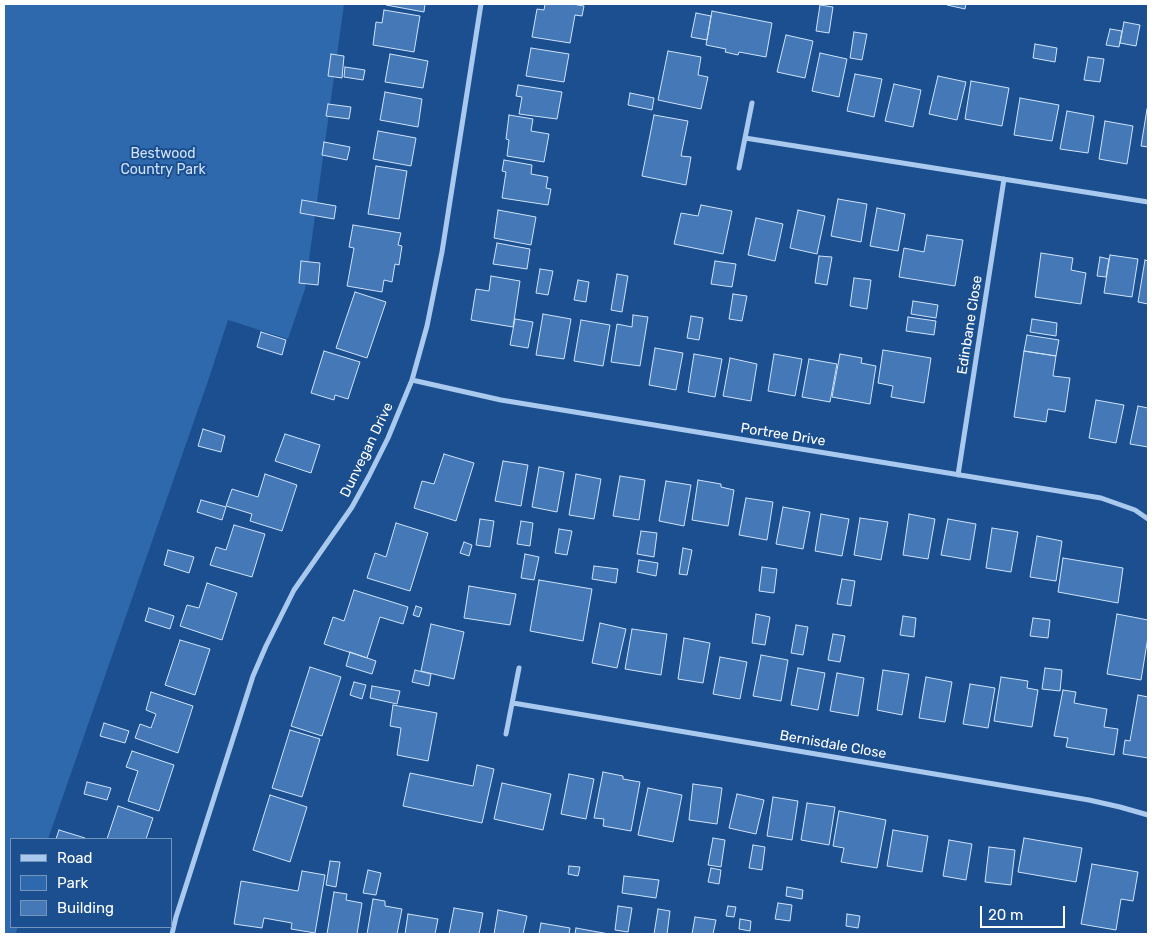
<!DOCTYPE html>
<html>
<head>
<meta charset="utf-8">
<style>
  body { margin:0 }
  #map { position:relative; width:1152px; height:938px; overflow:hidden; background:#1b4f8f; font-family:Rubik,sans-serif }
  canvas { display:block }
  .frame { position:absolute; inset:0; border:5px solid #fff; pointer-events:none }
  .legend { position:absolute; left:10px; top:838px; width:162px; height:90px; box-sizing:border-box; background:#1b4f8f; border:1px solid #7695bc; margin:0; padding:6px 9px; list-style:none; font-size:15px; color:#fff }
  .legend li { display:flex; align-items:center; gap:10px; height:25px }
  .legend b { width:25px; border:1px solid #7695bc }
  .scale { position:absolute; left:980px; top:906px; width:85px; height:22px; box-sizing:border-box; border:2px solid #fff; border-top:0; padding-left:6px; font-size:15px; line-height:18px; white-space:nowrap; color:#fff; -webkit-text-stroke:4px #1b4f8f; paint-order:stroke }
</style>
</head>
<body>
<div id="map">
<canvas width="1152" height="938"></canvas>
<div class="frame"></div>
<ul class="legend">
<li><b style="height:6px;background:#a9c9ee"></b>Road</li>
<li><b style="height:14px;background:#2e69ad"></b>Park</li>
<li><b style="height:14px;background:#4478b7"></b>Building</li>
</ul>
<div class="scale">20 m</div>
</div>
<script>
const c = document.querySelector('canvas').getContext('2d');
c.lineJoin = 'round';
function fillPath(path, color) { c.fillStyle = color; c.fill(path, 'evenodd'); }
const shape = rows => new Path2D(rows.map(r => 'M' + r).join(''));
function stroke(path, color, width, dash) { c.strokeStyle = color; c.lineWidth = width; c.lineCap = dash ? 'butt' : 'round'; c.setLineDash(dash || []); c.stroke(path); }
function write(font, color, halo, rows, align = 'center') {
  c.font = font + ' Rubik,sans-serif'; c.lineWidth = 4; c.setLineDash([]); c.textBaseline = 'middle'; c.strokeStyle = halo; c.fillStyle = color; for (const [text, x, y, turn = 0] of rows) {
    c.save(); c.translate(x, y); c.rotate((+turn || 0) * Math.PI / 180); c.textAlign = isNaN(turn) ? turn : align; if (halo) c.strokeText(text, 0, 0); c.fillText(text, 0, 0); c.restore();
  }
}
const green = shape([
  [4,4,344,4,305,289,288,339,228,320,208,381,48,839,11,839,11,927,18,927,15,934,4,934]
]);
const building = shape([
  [386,4,425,4,424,12,386,5,386,4],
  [545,4,572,4,584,6,582,16,575,15,570,43,532,37,537,9,544,10,545,4],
  [947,4,966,4,965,9,947,5,947,4],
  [820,5,833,7,829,33,816,31,820,5],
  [384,10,420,16,414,52,373,45,376,22,382,23,384,10],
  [712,11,772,23,766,57,739,52,738,55,725,52,726,49,706,45,712,11],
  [696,13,711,16,707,40,691,37,696,13],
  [1124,22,1140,25,1136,46,1120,43,1124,22],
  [1110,29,1122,31,1119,47,1106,45,1110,29],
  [854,32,867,34,862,60,850,58,854,32],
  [786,35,813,41,805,78,777,72,786,35],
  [1035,44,1057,48,1055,62,1033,58,1035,44],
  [531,48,569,54,564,82,526,76,531,48],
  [668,51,701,57,698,75,708,77,701,109,658,100,668,51],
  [820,53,847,59,839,97,812,91,820,53],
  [331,54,344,56,342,78,328,76,331,54],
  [390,54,428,61,423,88,385,82,390,54],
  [1088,57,1104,59,1100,82,1084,80,1088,57],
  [345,67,365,70,363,80,344,77,345,67],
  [855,74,882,79,874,117,847,111,855,74],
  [938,76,966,82,957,120,929,114,938,76],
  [971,81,1009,88,1002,126,965,119,971,81],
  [894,84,921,90,913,127,885,121,894,84],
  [518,85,562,92,557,119,519,114,522,97,516,96,518,85],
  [385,92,422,99,418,127,380,120,385,92],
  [630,93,654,98,652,110,628,105,630,93],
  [1020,98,1059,105,1052,141,1014,135,1020,98],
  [328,104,351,107,349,119,326,116,328,104],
  [1147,109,1148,109,1148,147,1141,146,1147,109],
  [1067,111,1094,116,1088,153,1060,149,1067,111],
  [509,115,533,119,531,131,549,134,544,162,507,156,509,140,506,139,509,115],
  [654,115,688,121,681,156,691,157,686,185,642,176,654,115],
  [1105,121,1133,126,1127,164,1099,159,1105,121],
  [378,131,416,138,411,166,373,159,378,131],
  [324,142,350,147,347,160,322,155,324,142],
  [504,160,532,165,531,174,548,177,546,188,551,189,548,205,502,198,506,172,502,171,504,160],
  [376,166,407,171,399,219,368,214,376,166],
  [838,199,867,204,861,242,831,236,838,199],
  [302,200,336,206,334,219,300,213,302,200],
  [701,205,732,211,723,254,674,244,681,213,698,216,701,205],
  [877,208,905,214,898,251,870,246,877,208],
  [498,210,536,217,531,245,494,238,498,210],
  [798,210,825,216,817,254,790,248,798,210],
  [756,218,783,224,775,261,748,255,756,218],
  [353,225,401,233,398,245,402,246,399,265,395,264,392,282,384,280,382,292,347,286,354,248,349,247,353,225],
  [927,235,963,240,955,286,899,277,904,248,924,252,927,235],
  [497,243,530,249,527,269,493,264,497,243],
  [1041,253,1073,258,1071,270,1086,273,1081,304,1035,297,1041,253],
  [1110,255,1138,259,1132,297,1104,293,1110,255],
  [819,256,832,257,827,285,815,283,819,256],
  [1100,257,1109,259,1106,277,1097,276,1100,257],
  [1145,260,1148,261,1148,304,1138,302,1145,260],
  [301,261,320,263,318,285,299,283,301,261],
  [715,261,736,264,732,287,711,284,715,261],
  [540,269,553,271,548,295,536,293,540,269],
  [617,274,628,276,622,312,611,310,617,274],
  [491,276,520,281,513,327,471,320,476,289,489,291,491,276],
  [854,278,871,280,867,309,850,306,854,278],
  [578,280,589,282,586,302,574,300,578,280],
  [355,292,386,302,367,358,336,348,355,292],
  [733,294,747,296,742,321,729,319,733,294],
  [913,301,938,305,936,318,911,314,913,301],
  [543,314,571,319,564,359,536,355,543,314],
  [633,315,648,317,640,366,611,362,617,324,632,327,633,315],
  [691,316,703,318,699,340,687,338,691,316],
  [908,317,936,321,934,335,906,331,908,317],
  [515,319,533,322,528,348,510,345,515,319],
  [1032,319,1057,323,1056,336,1030,332,1032,319],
  [581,320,610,325,603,366,574,361,581,320],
  [261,332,286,340,282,355,257,347,261,332],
  [1027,335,1059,340,1056,356,1024,351,1027,335],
  [655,348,683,353,676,390,649,385,655,348],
  [883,350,931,358,924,403,891,397,893,386,878,383,883,350],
  [324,351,360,362,348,399,335,395,334,400,311,393,324,351],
  [1024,351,1056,356,1053,376,1070,378,1065,412,1048,409,1046,422,1014,417,1024,351],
  [694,354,722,359,715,397,688,392,694,354],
  [774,354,802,359,795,396,768,391,774,354],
  [840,354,862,358,861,363,876,366,870,404,832,397,840,354],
  [730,358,757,364,751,401,723,396,730,358],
  [809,359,837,364,830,402,802,397,809,359],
  [1096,400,1124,405,1116,443,1089,438,1096,400],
  [1138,406,1148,408,1148,447,1130,444,1138,406],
  [203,429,225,436,221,452,198,446,203,429],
  [285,434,320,445,311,473,275,461,285,434],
  [444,454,474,463,456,521,414,508,422,481,434,484,444,454],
  [503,461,528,465,521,506,495,501,503,461],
  [539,467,564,472,557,512,532,507,539,467],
  [265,474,297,485,282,531,250,521,252,514,226,506,232,489,258,497,265,474],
  [576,474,601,479,594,519,569,515,576,474],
  [620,476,645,480,639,520,613,516,620,476],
  [698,480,721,484,721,487,734,490,728,526,692,520,698,480],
  [666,481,691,485,684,526,659,521,666,481],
  [746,498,773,502,767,540,739,535,746,498],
  [201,500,226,507,222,520,197,512,201,500],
  [783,507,810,512,803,549,776,544,783,507],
  [821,514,849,519,842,556,815,551,821,514],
  [909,514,935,519,928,559,903,555,909,514],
  [860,518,888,522,881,560,854,555,860,518],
  [480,519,494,521,490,547,476,545,480,519],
  [948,519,976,524,970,560,941,555,948,519],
  [521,521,533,523,530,546,517,544,521,521],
  [396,523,428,533,410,591,367,578,375,553,386,557,396,523],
  [234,525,265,534,252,577,210,565,216,547,226,550,234,525],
  [992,528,1018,532,1011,572,986,568,992,528],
  [559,529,572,531,567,555,555,553,559,529],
  [641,531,657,533,654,557,637,554,641,531],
  [1037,536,1062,541,1056,581,1030,577,1037,536],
  [464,542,472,545,469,556,460,553,464,542],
  [683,548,692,550,687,575,679,574,683,548],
  [168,550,194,557,189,573,164,565,168,550],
  [525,554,539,557,534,580,521,578,525,554],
  [1063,558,1123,568,1118,603,1058,592,1063,558],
  [639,560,658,563,656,576,637,572,639,560],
  [594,566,618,569,616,583,592,579,594,566],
  [762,567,777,569,774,593,759,591,762,567],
  [842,579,855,581,851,606,837,604,842,579],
  [539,580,592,589,583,641,530,631,539,580],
  [207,583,237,593,222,640,180,626,187,605,199,608,207,583],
  [469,586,516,594,510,625,464,618,469,586],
  [354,590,408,607,403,624,380,617,367,658,324,644,333,617,344,621,354,590],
  [416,606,422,608,419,617,413,615,416,606],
  [149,608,174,616,170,629,145,621,149,608],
  [756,614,770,617,765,645,752,643,756,614],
  [1117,614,1148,620,1148,637,1141,680,1107,674,1117,614],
  [903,616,916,618,914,637,900,635,903,616],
  [1033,618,1050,620,1048,638,1030,636,1033,618],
  [600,623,626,629,617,668,592,663,600,623],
  [431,624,464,632,454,679,421,671,431,624],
  [796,625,808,627,803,655,791,653,796,625],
  [632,629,667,634,661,675,625,669,632,629],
  [833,634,845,636,840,662,828,660,833,634],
  [684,638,710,643,703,683,678,679,684,638],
  [180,640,210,649,195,695,165,685,180,640],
  [350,652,376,661,372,674,346,666,350,652],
  [761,655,788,660,781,701,753,696,761,655],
  [720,657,747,662,740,699,713,694,720,657],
  [310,667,341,677,322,736,291,726,310,667],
  [798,668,825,673,818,710,791,705,798,668],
  [1045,668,1062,670,1060,691,1042,689,1045,668],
  [415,670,431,674,429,686,412,682,415,670],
  [883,670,909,674,902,715,877,710,883,670],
  [837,673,864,678,858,716,830,711,837,673],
  [926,677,952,682,945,722,919,718,926,677],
  [1001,677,1028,681,1027,688,1038,690,1032,727,994,721,1001,677],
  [354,682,366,685,362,699,350,695,354,682],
  [970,684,995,688,988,728,963,724,970,684],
  [372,686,400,691,397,704,370,698,372,686],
  [1063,690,1076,692,1074,703,1107,709,1104,727,1118,729,1114,755,1066,747,1068,738,1054,736,1063,690],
  [151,692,193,706,178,753,135,738,140,724,151,728,156,714,146,710,151,692],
  [1138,695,1148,697,1148,758,1123,754,1125,740,1130,741,1138,695],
  [393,705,437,713,428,761,397,755,401,728,390,726,393,705],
  [104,723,129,731,125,743,100,736,104,723],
  [290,730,320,739,302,797,272,788,290,730],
  [132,751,174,765,159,811,128,801,138,771,126,767,132,751],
  [477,765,494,769,482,823,403,806,410,773,473,786,477,765],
  [603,772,623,776,623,779,640,782,631,831,603,826,604,819,594,818,603,772],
  [569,774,594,779,586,819,561,814,569,774],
  [87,782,111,788,107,800,84,794,87,782],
  [502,783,551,794,543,830,494,819,502,783],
  [693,784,722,788,717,824,689,820,693,784],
  [648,788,682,795,673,842,638,835,648,788],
  [737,794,764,800,756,834,729,828,737,794],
  [270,795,307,807,290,862,253,850,270,795],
  [773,797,798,801,792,840,767,836,773,797],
  [807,803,835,807,829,845,801,840,807,803],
  [118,806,153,818,146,839,107,839,118,806],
  [839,811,886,820,877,868,841,862,844,848,833,846,839,811],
  [59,830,85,838,84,839,56,839,59,830],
  [893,830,928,836,922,872,887,866,893,830],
  [713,838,725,840,721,867,708,865,713,838],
  [1024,838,1082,848,1076,882,1018,872,1024,838],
  [949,840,972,844,966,880,943,876,949,840],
  [753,845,765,847,762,870,749,868,753,845],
  [989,847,1015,850,1011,885,985,882,989,847],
  [330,861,340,862,336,887,326,885,330,861],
  [1092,864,1138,872,1133,901,1121,899,1116,930,1081,924,1092,864],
  [569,866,580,867,578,876,568,874,569,866],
  [711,868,721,870,719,884,708,882,711,868],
  [368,870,381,873,376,895,363,893,368,870],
  [302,871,325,875,315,933,291,929,292,923,264,918,262,928,234,924,241,881,298,891,302,871],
  [624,876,659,880,656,898,622,893,624,876],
  [787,887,803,890,802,899,786,896,787,887],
  [334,892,347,894,346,900,362,903,357,934,327,934,334,892],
  [373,899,385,901,385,906,402,909,397,934,367,934,373,899],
  [778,903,792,905,790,921,775,919,778,903],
  [618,906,632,908,628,932,615,930,618,906],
  [728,906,736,907,734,917,726,916,728,906],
  [454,908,483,913,479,934,449,934,454,908],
  [658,909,670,911,667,934,654,934,658,909],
  [498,910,527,916,523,934,494,934,498,910],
  [408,914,438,919,435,934,405,934,408,914],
  [847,914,860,916,858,928,846,926,847,914],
  [695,917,716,920,713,934,692,934,695,917],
  [740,919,751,921,750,931,739,929,740,919],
  [541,923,570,928,569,934,539,934,541,923],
  [576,928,609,934,575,934,576,928]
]);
const minor = shape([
  [745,138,1148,202],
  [739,168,752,103],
  [412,380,501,400,1101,498,1135,510,1148,519],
  [958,475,1004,179],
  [513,703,1089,800,1120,807,1148,815],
  [506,734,519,668],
  [172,934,176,917,253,676,266,646,294,590,352,507,369,476,388,438,412,380,427,326,442,252,481,4]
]);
const parkNames = [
  ["Bestwood",163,154],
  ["Country Park",163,170]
];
const streetNames = [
  ["Edinbane Close",970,325,-81],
  ["Portree Drive",783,435,9],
  ["Dunvegan Drive",367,450,-64],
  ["Bernisdale Close",833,745,10]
];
fillPath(green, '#2e69ad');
fillPath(building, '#4478b7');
stroke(building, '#cfe3fa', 1);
stroke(minor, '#a9c9ee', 5);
write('14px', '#cfe3fa', '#1b4f8f', parkNames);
write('14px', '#fff', '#1b4f8f', streetNames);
</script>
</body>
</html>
